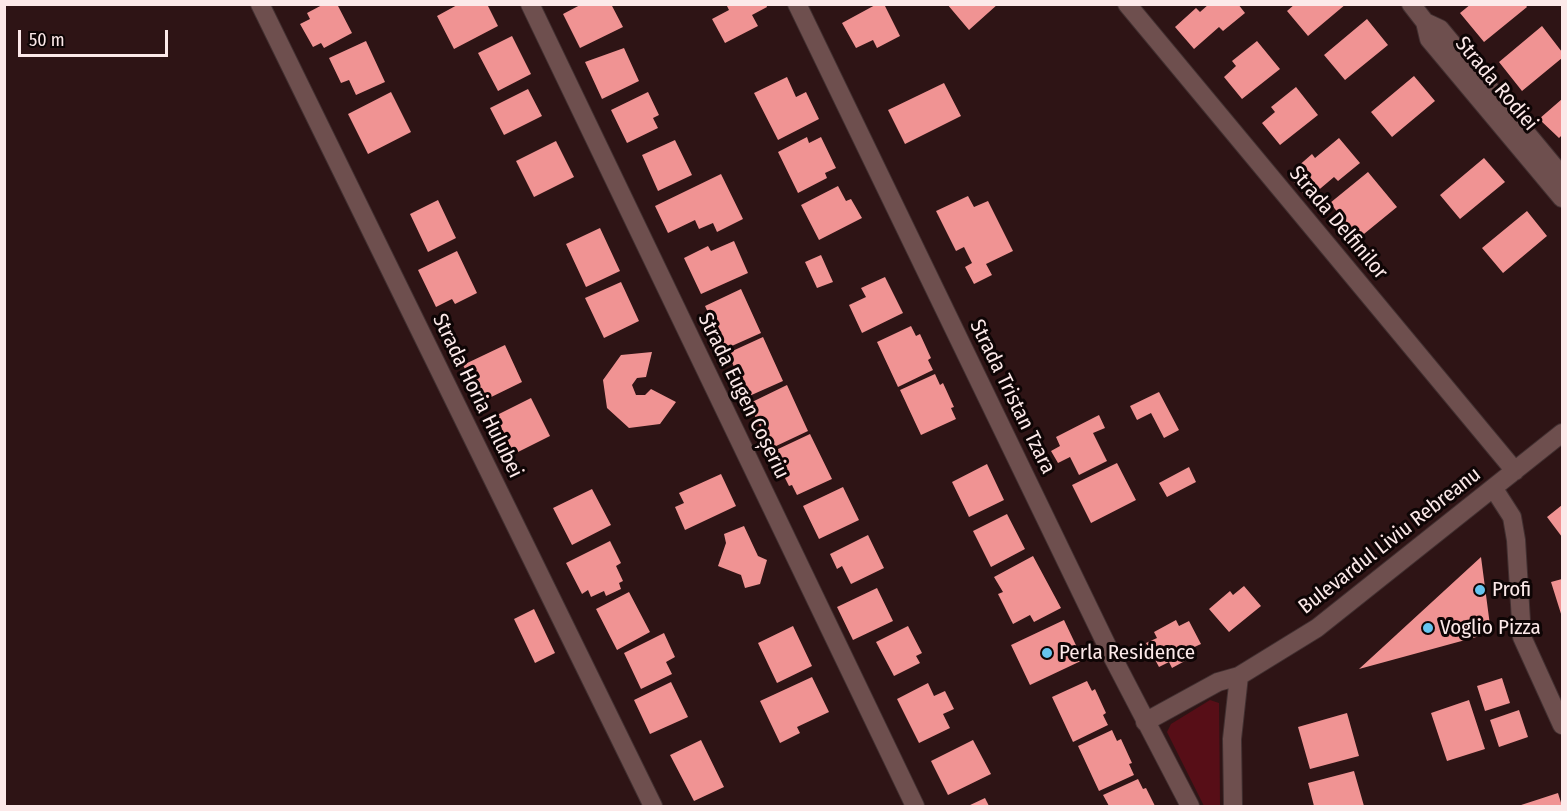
<!DOCTYPE html>
<html>
<head>
<meta charset="utf-8">
<style>
  body { margin:0 }
  #map { position:relative; width:1567px; height:811px; overflow:hidden; background:#2e1415; font-family:"Fira Sans Condensed",sans-serif }
  canvas { display:block }
  .frame { position:absolute; inset:0; border:6px solid #fce9e9; pointer-events:none }
  .scale { position:absolute; left:18px; top:30px; width:150px; height:27px; box-sizing:border-box; border:3px solid #fce9e9; border-top:0; padding-left:8px; font-size:18px; line-height:21px; white-space:nowrap; color:#fce9e9; -webkit-text-stroke:4px #0e0505; paint-order:stroke }
</style>
</head>
<body>
<div id="map">
<canvas width="1567" height="811"></canvas>
<div class="frame"></div>
<div class="scale">50 m</div>
</div>
<script>
const c = document.querySelector('canvas').getContext('2d');
c.lineJoin = 'round';
function fillPath(path, color) { c.fillStyle = color; c.fill(path, 'evenodd'); }
const shape = rows => new Path2D(rows.map(r => 'M' + r).join(''));
function stroke(path, color, width, dash) { c.strokeStyle = color; c.lineWidth = width; c.lineCap = dash ? 'butt' : 'round'; c.setLineDash(dash || []); c.stroke(path); }
function write(font, color, halo, rows, align = 'center') {
  c.font = font + ' "Fira Sans Condensed",sans-serif'; c.lineWidth = 6; c.setLineDash([]); c.textBaseline = 'middle'; c.strokeStyle = halo; c.fillStyle = color; for (const [text, x, y, turn = 0] of rows) {
    c.save(); c.translate(x, y); c.rotate((+turn || 0) * Math.PI / 180); c.textAlign = isNaN(turn) ? turn : align; if (halo) c.strokeText(text, 0, 0); c.fillText(text, 0, 0); c.restore();
  }
}
const green = shape([
  [1210,700,1219,703,1220,806,1204,806,1167,732,1171,724]
]);
const building = shape([
  [324,4,337,4,352,33,324,48,321,43,313,47,300,24,310,19,307,13],
  [459,4,487,4,498,26,454,49,437,16],
  [582,4,611,4,623,27,580,48,563,14],
  [726,4,766,4,767,7,752,15,758,26,725,43,712,19,729,10],
  [877,4,884,4,900,36,877,48,873,40,856,48,842,23],
  [947,4,998,4,969,30],
  [1209,4,1238,4,1245,13,1223,31,1219,27,1194,49,1175,27,1196,8,1200,12],
  [1295,4,1346,4,1308,36,1287,11],
  [1471,4,1525,4,1527,7,1484,42,1460,13],
  [1367,19,1388,45,1345,80,1324,55],
  [1542,26,1562,52,1562,58,1522,91,1499,62],
  [512,36,531,74,498,91,478,53],
  [366,41,385,82,356,95,349,80,341,83,329,58],
  [1257,41,1280,69,1242,99,1224,77,1236,66,1232,61],
  [624,48,639,81,602,99,585,62],
  [1414,76,1435,101,1392,137,1371,112],
  [787,77,796,97,806,92,819,119,778,140,754,93],
  [944,83,961,116,905,144,888,110],
  [1296,87,1318,115,1280,145,1262,123,1275,112,1271,107],
  [528,89,542,116,504,135,490,108],
  [391,92,411,132,368,154,348,114],
  [648,92,659,115,653,118,658,128,627,143,611,110],
  [1562,99,1562,135,1559,138,1539,119],
  [807,137,809,143,821,137,836,168,825,173,827,178,798,193,778,152],
  [1339,138,1360,163,1338,181,1334,177,1308,199,1288,175,1312,154,1315,158],
  [675,140,692,175,658,191,642,155],
  [556,141,574,177,534,197,516,161],
  [1484,158,1505,182,1460,219,1440,195],
  [1368,172,1397,207,1359,238,1330,203],
  [721,174,743,219,717,232,713,223,699,229,695,220,668,233,655,206],
  [838,186,846,201,851,199,862,218,819,240,801,205],
  [968,196,974,207,988,201,1013,251,986,264,992,275,974,284,965,267,972,263,964,247,956,251,936,211],
  [438,200,456,238,428,252,410,214],
  [1527,211,1547,236,1503,273,1482,248],
  [600,228,620,271,586,287,566,244],
  [734,241,748,273,701,294,684,258,708,246,711,251],
  [457,251,477,293,455,304,452,299,436,307,418,270],
  [821,255,833,282,817,288,805,262],
  [885,277,903,313,862,333,849,305,866,297,861,288],
  [621,282,639,321,604,338,585,298],
  [741,289,761,333,725,349,705,306],
  [911,326,916,336,920,334,931,358,928,360,933,370,898,387,877,342],
  [763,337,783,381,747,397,728,353],
  [505,345,522,382,481,402,463,365],
  [652,352,646,377,637,378,632,385,636,395,645,395,651,389,676,402,660,424,629,428,607,408,603,380,621,355],
  [935,374,940,385,943,383,954,407,951,408,956,419,921,435,900,390],
  [787,385,808,431,774,447,769,436,765,438,754,414,757,412,752,402],
  [1159,392,1179,430,1164,438,1151,413,1137,420,1130,406],
  [531,398,550,436,514,454,495,416],
  [1099,415,1105,428,1093,433,1107,461,1079,475,1070,457,1058,463,1051,451,1060,446,1056,437],
  [810,434,832,479,797,495,792,485,789,486,777,462,781,461,776,450],
  [1117,463,1136,500,1091,523,1072,485],
  [987,464,1004,500,969,517,952,482],
  [1189,467,1196,482,1167,497,1159,483],
  [721,474,736,506,685,530,675,507,684,503,679,493],
  [843,487,859,520,819,539,803,506],
  [592,489,611,525,572,545,553,508],
  [1562,505,1562,537,1547,517],
  [1007,514,1025,549,991,567,973,531],
  [744,526,758,556,767,560,760,584,745,588,741,575,718,566,726,543,724,534],
  [868,535,884,568,851,584,842,566,837,569,830,554],
  [610,541,621,563,616,566,623,581,619,583,621,589,606,596,604,591,591,597,588,590,582,594,566,563],
  [1033,556,1061,608,1034,622,1030,615,1013,624,998,594,1003,592,994,577],
  [1481,557,1491,633,1359,669],
  [1562,579,1562,617,1551,582],
  [1244,586,1261,606,1229,632,1209,609,1230,591,1233,595],
  [877,588,893,621,853,640,837,607],
  [629,592,650,632,617,650,596,609],
  [534,609,555,653,535,663,514,619],
  [1064,620,1083,660,1030,685,1011,645],
  [1176,620,1179,626,1189,621,1201,644,1190,649,1194,656,1172,668,1169,662,1159,667,1146,643,1157,638,1154,632],
  [793,626,812,666,777,683,758,643],
  [908,626,922,653,916,656,920,663,894,676,876,642],
  [664,633,675,657,666,662,672,674,641,689,624,653],
  [812,677,829,712,797,727,800,733,780,743,760,701],
  [1502,678,1510,703,1485,711,1477,686],
  [1087,681,1092,691,1095,689,1106,713,1103,715,1108,725,1073,742,1052,697],
  [671,682,688,717,650,734,634,700],
  [928,683,934,696,945,691,954,709,943,714,950,728,919,743,897,699],
  [1469,700,1485,749,1447,761,1431,713],
  [1519,710,1528,737,1499,747,1490,720],
  [1347,713,1359,756,1310,769,1298,727],
  [1112,730,1117,741,1121,739,1132,763,1129,764,1134,775,1099,791,1078,746],
  [701,740,724,787,694,801,670,755],
  [973,740,991,774,948,795,931,761],
  [1354,771,1364,806,1314,806,1308,783],
  [1138,779,1143,789,1146,788,1155,806,1109,806,1103,795],
  [1558,793,1562,806,1518,806],
  [985,798,989,806,968,806]
]);
const minor = shape([
  [260,4,653,806],
  [530,4,915,806],
  [797,4,1112,656,1190,806],
  [1127,4,1515,471],
  [1411,4,1425,22,1440,29,1562,176],
  [1425,22,1429,39,1562,198],
  [1494,489,1512,517,1516,540,1522,637,1562,725],
  [1145,722,1218,682,1239,676],
  [1233,806,1232,739,1239,676,1317,628,1562,433]
]);
const markers = [
  [1480,590,6,"#66c4ef"],
  [1428,628,6,"#66c4ef"],
  [1047,653,6,"#66c4ef"]
];
const streetNames = [
  ["Strada Rodiei",1496,84,50],
  ["Strada Delfinilor",1338,223,50],
  ["Strada Horia Hulubei",477,396,64],
  ["Strada Eugen Coșeriu",743,396,64],
  ["Strada Tristan Tzara",1012,397,64],
  ["Bulevardul Liviu Rebreanu",1390,541,-38]
];
const poiNames = [
  ["Profi",1492,590],
  ["Voglio Pizza",1440,628],
  ["Perla Residence",1059,653]
];
fillPath(green, '#570e17');
fillPath(building, '#f09393');
stroke(minor, '#423031', 20);
stroke(minor, '#6e4f4e', 18);
for (const [x, y, r, color] of markers) { const dot = new Path2D(); dot.arc(x, y, r, 0, 2 * Math.PI); c.fillStyle = color; c.fill(dot); stroke(dot, '#0e0505', 2); }
write('21px', '#fce9e9', '#0e0505', streetNames);
write('21px', '#fce9e9', '#0e0505', poiNames, 'left');
</script>
</body>
</html>
